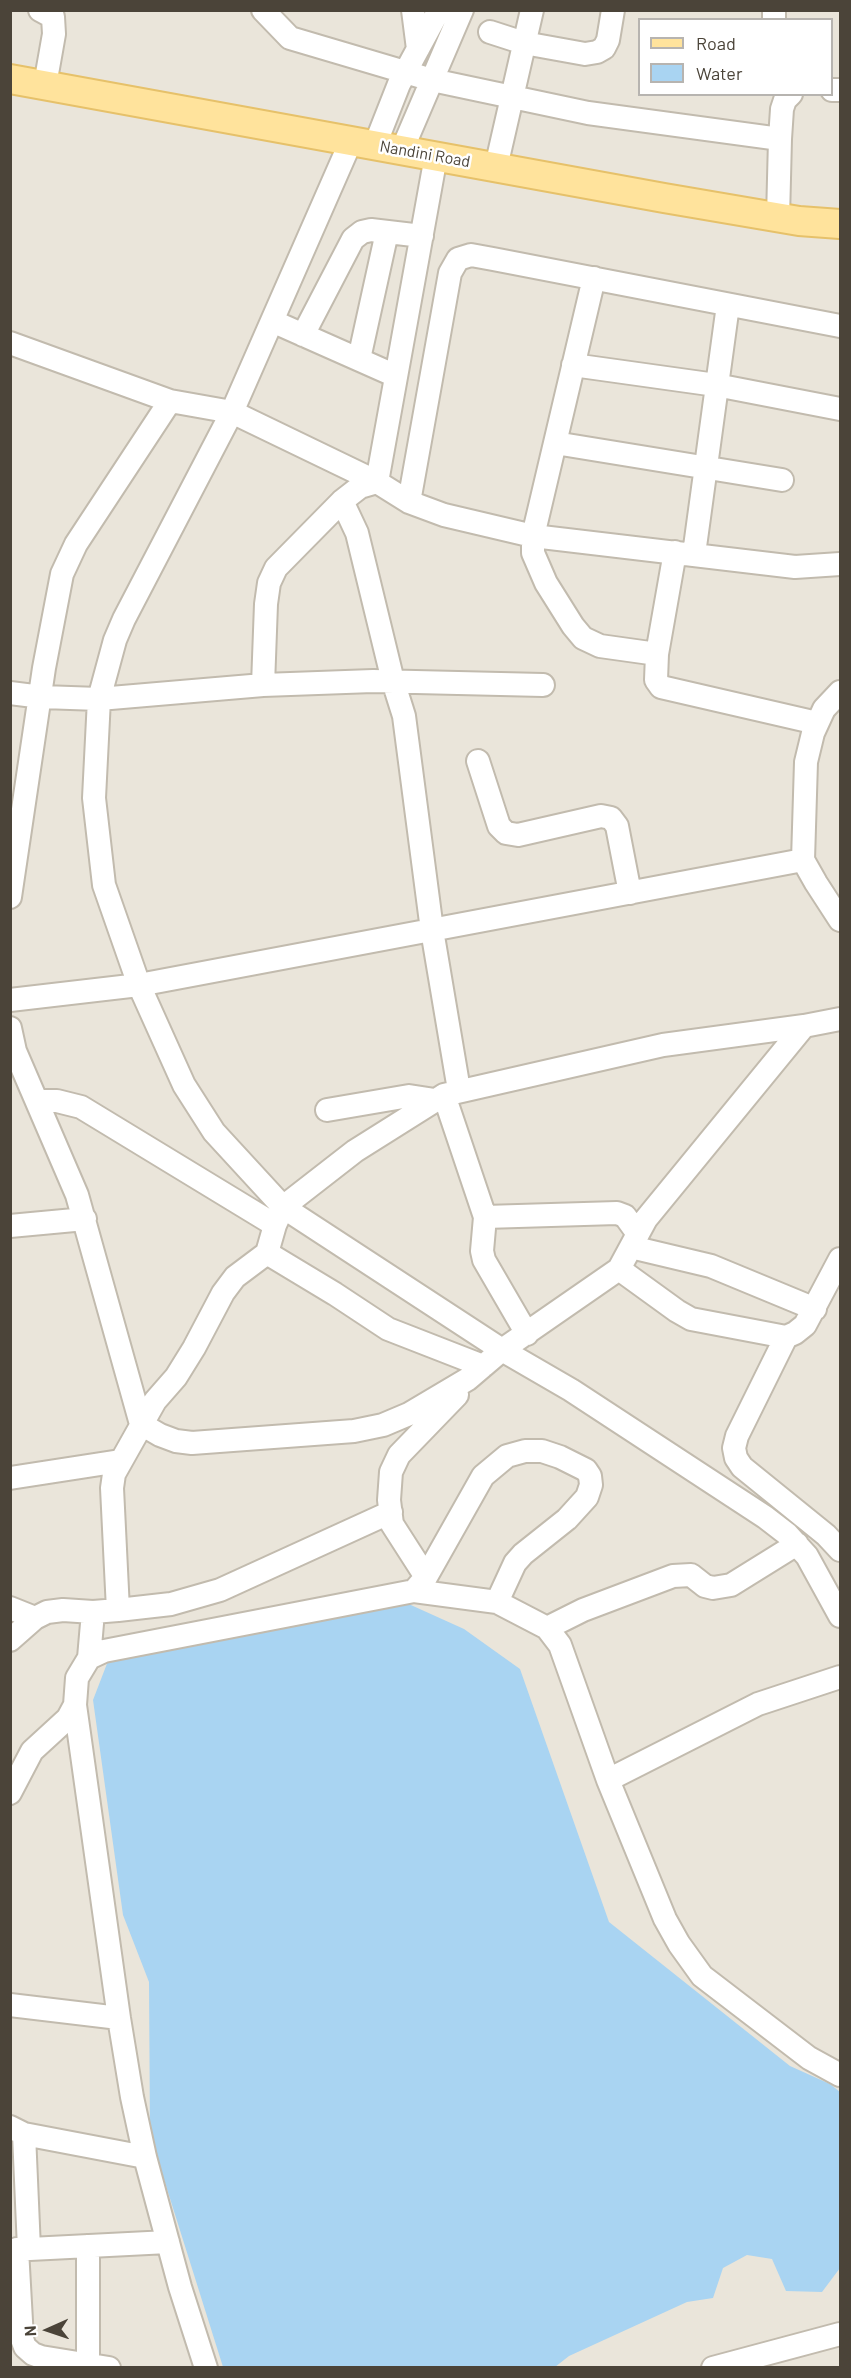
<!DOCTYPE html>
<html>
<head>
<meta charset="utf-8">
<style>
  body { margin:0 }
  #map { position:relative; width:851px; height:2378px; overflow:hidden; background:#f6f3ec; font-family:Barlow,sans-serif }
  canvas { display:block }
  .frame { position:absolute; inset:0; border:12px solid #4b4439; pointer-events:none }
  .legend { position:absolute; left:638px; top:18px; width:195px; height:78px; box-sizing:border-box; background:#fff; border:2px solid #b7b4b0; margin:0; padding:8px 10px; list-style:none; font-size:18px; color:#4b4439 }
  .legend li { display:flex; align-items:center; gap:12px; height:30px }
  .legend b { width:30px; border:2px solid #b7b4b0 }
  .north { position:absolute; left:18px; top:2300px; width:60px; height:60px; -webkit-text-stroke:4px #fff; paint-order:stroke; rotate:267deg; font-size:16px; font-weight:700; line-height:24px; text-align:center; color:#4b4439 }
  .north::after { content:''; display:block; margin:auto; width:21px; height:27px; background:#4b4439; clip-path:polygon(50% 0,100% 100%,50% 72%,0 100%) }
</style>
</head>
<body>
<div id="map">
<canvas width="851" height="2378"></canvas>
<div class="frame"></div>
<ul class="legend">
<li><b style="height:8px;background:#ffe39c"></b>Road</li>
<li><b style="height:16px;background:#a9d4f2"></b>Water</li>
</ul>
<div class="north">N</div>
</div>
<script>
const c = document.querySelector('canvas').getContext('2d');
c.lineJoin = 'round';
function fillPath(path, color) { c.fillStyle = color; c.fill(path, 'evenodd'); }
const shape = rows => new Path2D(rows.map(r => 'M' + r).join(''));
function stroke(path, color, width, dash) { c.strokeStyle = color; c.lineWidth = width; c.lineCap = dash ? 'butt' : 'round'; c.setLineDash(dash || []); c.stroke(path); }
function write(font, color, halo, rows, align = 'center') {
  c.font = font + ' Barlow,sans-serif'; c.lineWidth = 5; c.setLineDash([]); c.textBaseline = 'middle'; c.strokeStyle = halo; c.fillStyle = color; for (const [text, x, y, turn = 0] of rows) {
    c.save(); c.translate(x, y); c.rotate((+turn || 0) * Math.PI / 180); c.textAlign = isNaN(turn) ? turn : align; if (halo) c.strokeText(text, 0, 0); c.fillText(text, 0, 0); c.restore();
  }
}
const residential = shape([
  [11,11,840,11,840,2367,11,2367],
  [640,20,832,20,832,94,640,94]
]);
const water = shape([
  [402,1601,464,1629,520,1669,609,1922,790,2066,830,2084,840,2092,840,2268,822,2292,786,2291,772,2259,747,2255,723,2268,713,2298,687,2302,569,2356,555,2367,223,2367,150,2135,149,1982,123,1915,93,1700,108,1661]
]);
const minor = shape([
  [40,10,53,17,54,34,45,85],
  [263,10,290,38,432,80,588,113,780,139,778,218],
  [413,10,418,49],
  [774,20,774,10],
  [490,32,524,43,585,54,597,52,604,48,608,40,613,10],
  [832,90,840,90],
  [780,139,782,109,785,100,791,94],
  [351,141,232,412,124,619,115,640,99,699,94,798,104,885,139,985,184,1085,214,1132,283,1207,502,1350,571,1390,765,1517,787,1534,807,1556,840,1616],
  [375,145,399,84,439,10],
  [402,150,462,10],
  [496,167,532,10],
  [594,278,533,536,533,553,546,583,573,626,583,638,600,646,657,654,656,680,661,687,817,723],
  [272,321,396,376],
  [303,335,353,239,362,232,371,230,422,236],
  [10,343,170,401,232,412,377,482,409,502,444,515,533,536,795,567,840,564],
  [359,359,387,232],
  [573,365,716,385,840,409],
  [555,443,782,480],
  [342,501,357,533,393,681,404,716,432,930,459,1090],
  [409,502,450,273,458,259,471,255,493,259,840,326],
  [694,554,728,305],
  [657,654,675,552],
  [263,685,266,604,269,583,276,568,342,501,360,487,377,482,436,156],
  [840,692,824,709,813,733,806,762,803,860,816,883,840,920],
  [10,693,42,697,99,699,263,685,373,681,543,685],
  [478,761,499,826,506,833,518,835,601,816,611,818,617,826,630,893],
  [10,897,44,668,62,574,76,544,170,401],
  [10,1000,139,985,803,860],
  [10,1028,15,1051,77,1195,141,1424,160,1435,176,1441,192,1443,354,1431,383,1425,409,1414,468,1379,502,1350,619,1269,646,1219,804,1026,840,1019],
  [444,1095,485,1217,482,1251,484,1260,527,1334],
  [37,1101,57,1101,81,1107,275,1225],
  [327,1110,409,1096,435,1100],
  [485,1217,617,1213,625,1216,638,1234],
  [10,1226,85,1219],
  [631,1247,711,1266,815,1309],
  [267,1253,335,1294,388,1329,483,1366],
  [619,1269,677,1311,691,1319,786,1337,795,1333,805,1325,840,1259],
  [786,1337,737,1436,734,1448,736,1458,742,1467,826,1535,840,1550],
  [10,1478,120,1461],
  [426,1577,392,1524,389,1500,391,1472,399,1455,457,1395],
  [414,1591,426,1577,483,1476,507,1456,525,1451,542,1451,560,1457,586,1470,590,1476,591,1485,587,1497,567,1519,523,1554,515,1563,497,1602],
  [10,1608,35,1618],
  [118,1610,171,1604,220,1590,391,1512],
  [547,1628,583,1610,673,1576,691,1575,705,1586,713,1588,731,1585,797,1544],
  [10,1640,35,1618,47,1612,63,1610,93,1612],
  [89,1658,93,1612,118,1610,112,1488,114,1474,155,1401,176,1377,194,1348,223,1293,235,1277,267,1253,275,1225,283,1207,355,1151,444,1095,663,1045,804,1026],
  [75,1705,119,2018,132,2097,145,2157,180,2287,206,2368],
  [608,1780,758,1704,840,1677],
  [10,1793,32,1751,68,1718,75,1705,77,1678,89,1658,104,1651,414,1591,497,1602,547,1628,560,1645,608,1780,665,1919,679,1944,702,1976,809,2058,840,2075],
  [10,2005,119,2018],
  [10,2127,24,2134,145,2157],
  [24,2134,29,2249],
  [17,2249,22,2339,25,2347,33,2354,41,2357,109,2368],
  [10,2250,168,2242],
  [88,2368,88,2246],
  [713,2368,840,2334]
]);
const major = shape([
  [10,79,664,198,799,221,840,224]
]);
const streetNames = [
  ["Nandini Road",425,154,10]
];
fillPath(residential, '#eae5da');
fillPath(water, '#a9d4f2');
stroke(minor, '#c2bbae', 26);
stroke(major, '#e6c16a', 32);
stroke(minor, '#fff', 22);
stroke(major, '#ffe39c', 28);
write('16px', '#4b4439', '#fff', streetNames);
</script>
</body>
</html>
